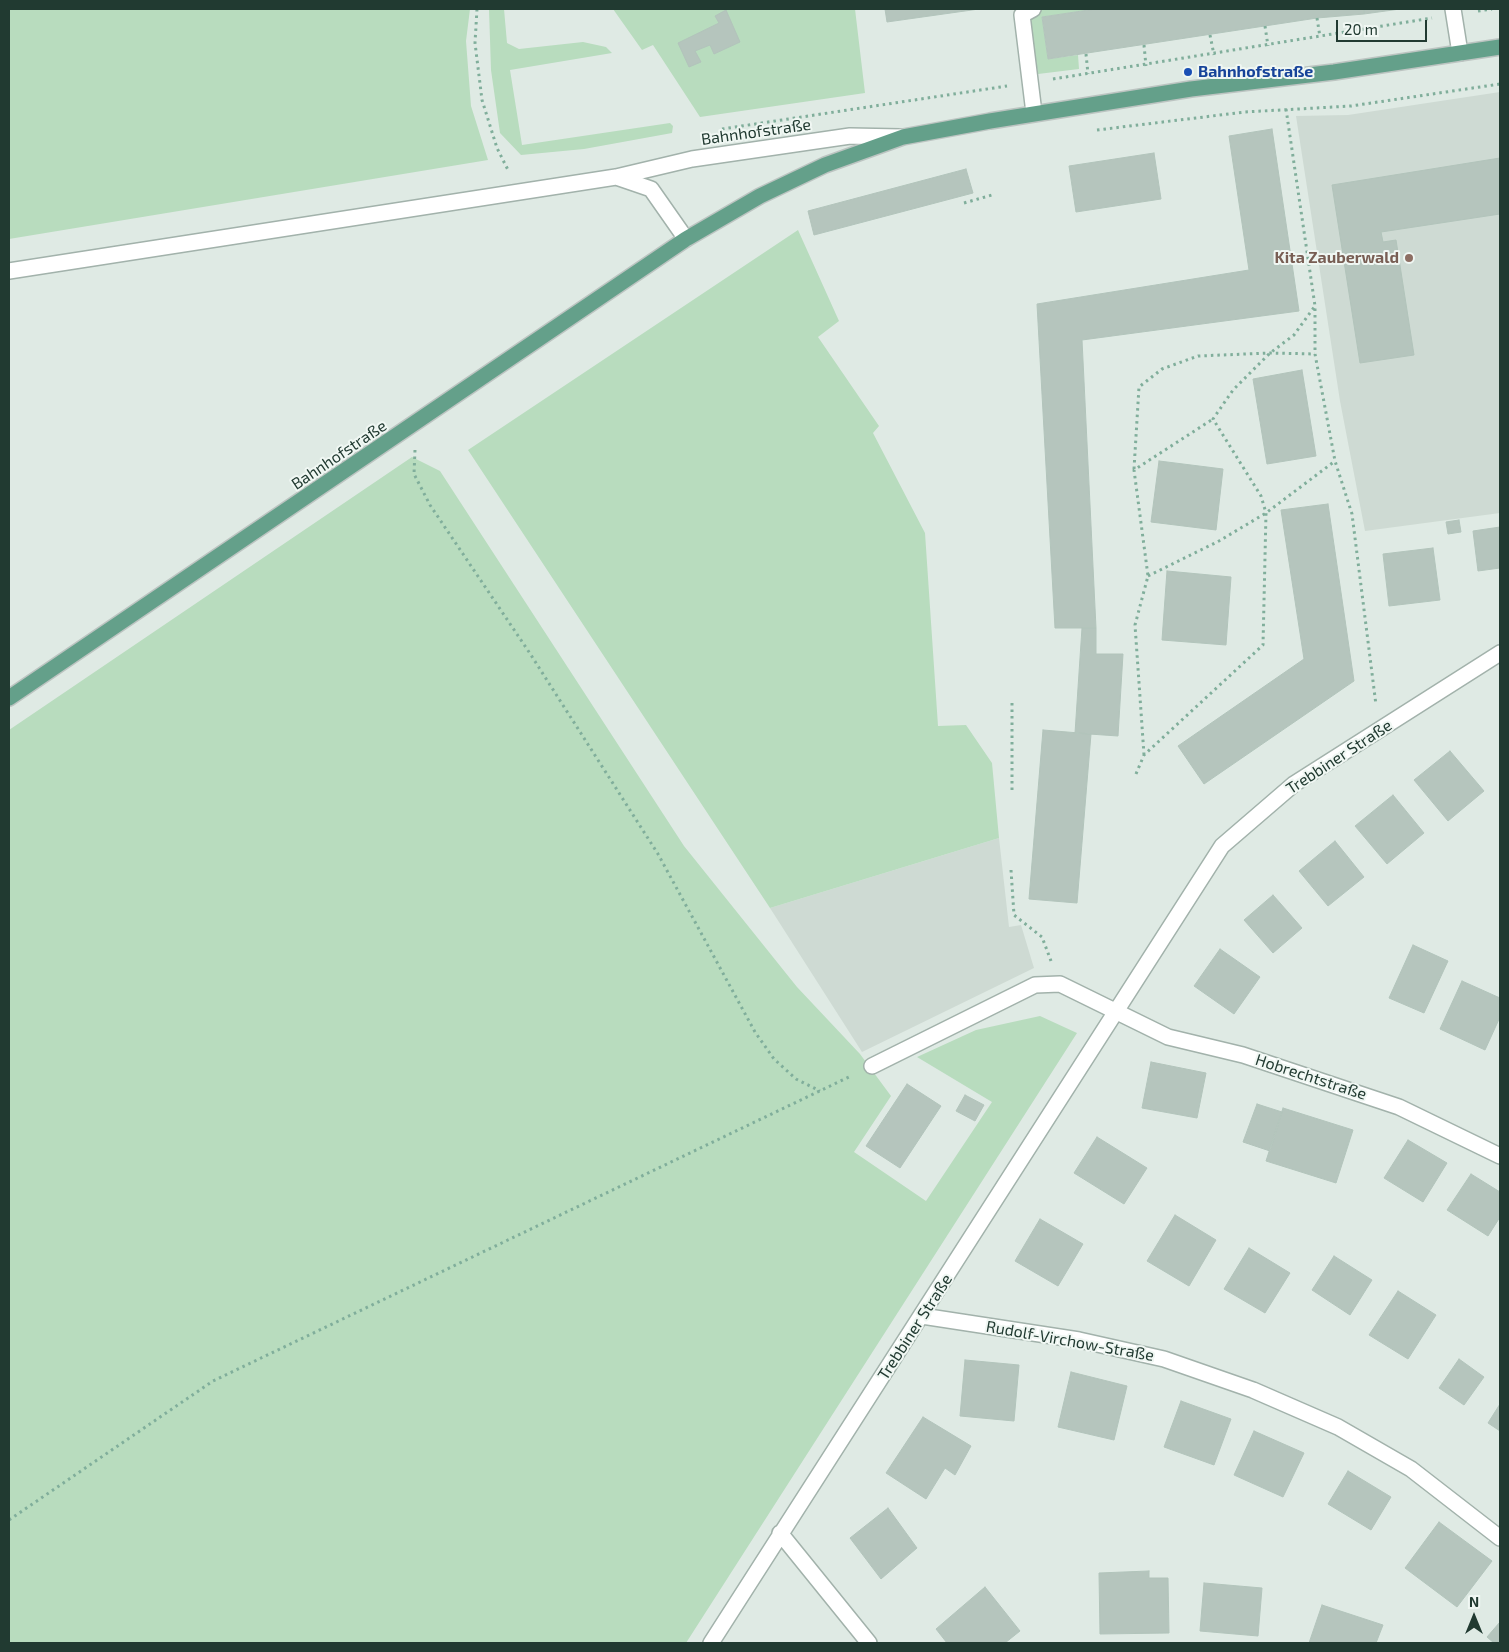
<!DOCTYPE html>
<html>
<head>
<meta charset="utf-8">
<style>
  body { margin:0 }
  #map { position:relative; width:1509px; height:1652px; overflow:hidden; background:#dfeae4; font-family:"Exo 2",sans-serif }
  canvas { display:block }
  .frame { position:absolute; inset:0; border:10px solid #213a31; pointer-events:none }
  .north { position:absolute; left:1449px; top:1592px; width:50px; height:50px; -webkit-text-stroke:4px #f0f7f3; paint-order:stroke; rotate:0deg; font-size:14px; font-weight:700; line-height:20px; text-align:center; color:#213a31 }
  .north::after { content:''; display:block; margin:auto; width:18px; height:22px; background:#213a31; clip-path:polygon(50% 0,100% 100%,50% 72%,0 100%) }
  .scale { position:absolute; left:1336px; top:20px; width:91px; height:22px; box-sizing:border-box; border:2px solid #213a31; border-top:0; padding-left:6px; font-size:15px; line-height:18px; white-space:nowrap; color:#213a31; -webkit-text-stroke:4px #f0f7f3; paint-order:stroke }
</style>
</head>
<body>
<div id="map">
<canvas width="1509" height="1652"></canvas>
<div class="frame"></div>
<div class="north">N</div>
<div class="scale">20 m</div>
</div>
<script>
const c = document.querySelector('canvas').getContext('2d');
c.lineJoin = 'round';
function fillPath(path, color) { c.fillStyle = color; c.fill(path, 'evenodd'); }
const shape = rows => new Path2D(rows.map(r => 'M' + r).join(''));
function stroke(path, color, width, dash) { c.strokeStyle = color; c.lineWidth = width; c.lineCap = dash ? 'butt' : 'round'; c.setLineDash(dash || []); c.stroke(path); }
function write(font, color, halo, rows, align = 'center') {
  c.font = font + ' "Exo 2",sans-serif'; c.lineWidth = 4; c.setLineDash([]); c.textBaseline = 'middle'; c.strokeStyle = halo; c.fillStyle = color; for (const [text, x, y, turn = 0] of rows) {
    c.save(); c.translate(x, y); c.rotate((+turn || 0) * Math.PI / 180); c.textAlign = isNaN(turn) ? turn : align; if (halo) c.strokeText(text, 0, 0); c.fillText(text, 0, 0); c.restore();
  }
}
const built = shape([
  [1500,92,1500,513,1365,531,1340,401,1296,116,1348,115],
  [999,838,1009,927,1021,925,1034,968,862,1052,770,908]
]);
const green = shape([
  [9,9,470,9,466,41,471,106,488,160,9,239],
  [489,9,504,9,507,43,519,49,583,42,606,47,612,53,510,70,522,145,670,123,673,126,672,133,584,149,521,155,500,133,491,70],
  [613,9,855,9,865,93,700,117,653,45,642,50],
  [1040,9,1095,9,1042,17,1048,59,1078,55,1079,69,1038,74,1030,18],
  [798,230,839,321,818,337,879,426,873,433,925,533,938,726,966,725,992,763,999,838,770,908,468,450],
  [412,457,440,471,684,846,797,987,860,1054,891,1096,854,1152,926,1201,992,1102,917,1057,976,1030,1040,1016,1077,1033,686,1643,9,1643,9,730]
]);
const building = shape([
  [885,9,979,9,887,22,885,9],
  [1095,9,1364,9,1364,14,1317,18,1048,59,1042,17,1095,9],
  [1364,9,1400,9,1364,14,1364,9],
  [726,10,740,42,714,54,710,45,695,51,701,62,689,67,678,43,719,23,715,16,726,10],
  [1272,129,1299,311,1082,340,1096,628,1055,628,1037,304,1249,270,1229,136,1272,129],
  [1154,153,1161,199,1076,212,1069,166,1154,153],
  [1500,158,1500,214,1381,232,1383,242,1396,240,1414,355,1360,363,1332,185,1500,158],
  [966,169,973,193,814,235,808,211,966,169],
  [1302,370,1316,456,1267,464,1253,379,1302,370],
  [1159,461,1223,469,1216,530,1151,522,1159,461],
  [1328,504,1354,681,1204,784,1178,746,1304,659,1281,510,1328,504],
  [1459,520,1461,532,1448,534,1446,522,1459,520],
  [1500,527,1500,568,1478,571,1473,531,1500,527],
  [1433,548,1440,600,1389,606,1383,554,1433,548],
  [1167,571,1231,577,1226,645,1162,640,1167,571],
  [1082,628,1096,628,1096,654,1123,654,1118,736,1075,733,1082,628],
  [1043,730,1091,734,1077,903,1029,899,1043,730],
  [1450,751,1484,791,1448,821,1414,780,1450,751],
  [1393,795,1424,833,1387,864,1355,826,1393,795],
  [1335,841,1364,877,1328,906,1299,871,1335,841],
  [1273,895,1302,928,1273,953,1244,920,1273,895],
  [1413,945,1448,961,1424,1013,1389,998,1413,945],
  [1220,949,1260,977,1234,1014,1194,986,1220,949],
  [1462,981,1500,998,1500,1017,1485,1050,1440,1029,1462,981],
  [1151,1062,1206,1073,1197,1118,1142,1108,1151,1062],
  [907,1084,941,1106,900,1168,866,1146,907,1084],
  [965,1095,984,1105,975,1121,956,1111,965,1095],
  [1257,1104,1282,1112,1270,1151,1243,1142,1257,1104],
  [1283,1108,1353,1130,1336,1183,1266,1161,1283,1108],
  [1097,1137,1147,1168,1124,1204,1074,1173,1097,1137],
  [1408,1140,1447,1163,1423,1202,1384,1178,1408,1140],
  [1471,1174,1500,1192,1500,1217,1488,1236,1447,1210,1471,1174],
  [1175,1215,1216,1240,1189,1286,1147,1261,1175,1215],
  [1040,1219,1083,1244,1058,1286,1015,1261,1040,1219],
  [1249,1248,1290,1273,1265,1313,1224,1289,1249,1248],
  [1334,1256,1372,1280,1350,1315,1312,1290,1334,1256],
  [1398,1291,1436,1315,1408,1359,1369,1335,1398,1291],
  [1459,1359,1484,1377,1464,1405,1439,1388,1459,1359],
  [965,1360,1019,1365,1014,1421,960,1416,965,1360],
  [1071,1372,1127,1386,1114,1440,1058,1427,1071,1372],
  [1181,1401,1231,1419,1214,1465,1164,1447,1181,1401],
  [1500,1404,1500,1431,1488,1423,1500,1404],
  [923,1417,971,1446,955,1475,945,1468,926,1499,886,1473,923,1417],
  [1254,1431,1304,1453,1283,1497,1234,1475,1254,1431],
  [1348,1471,1391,1497,1371,1530,1328,1504,1348,1471],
  [888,1508,917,1548,881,1579,850,1538,888,1508],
  [1439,1522,1492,1561,1457,1607,1405,1568,1439,1522],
  [1149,1571,1149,1578,1168,1578,1169,1633,1100,1634,1099,1573,1149,1571],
  [1204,1583,1262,1588,1258,1636,1200,1631,1204,1583],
  [985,1587,1020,1631,1005,1643,947,1643,936,1629,985,1587],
  [1322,1605,1383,1625,1376,1643,1309,1643,1322,1605],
  [1500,1622,1500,1643,1494,1643,1487,1637,1500,1622]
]);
const path = shape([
  [477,9,475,43,482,100,497,148,508,170],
  [1478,11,1492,9],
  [1317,18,1320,37],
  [1265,26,1268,46],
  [1210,35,1214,55],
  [1144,45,1146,66],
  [1086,54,1088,74],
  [1053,79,1432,18],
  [1286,109,1315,306,1315,354,1335,461,1352,514,1376,705],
  [722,129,1007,86],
  [1097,130,1245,112,1351,106,1500,84],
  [964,203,992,195],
  [415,450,414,474,430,505,529,652,658,854,755,1032,774,1059,796,1079,820,1091],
  [1134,469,1139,387,1162,369,1198,356,1270,353,1315,354],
  [1148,576,1219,541,1266,513,1335,461],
  [1012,703,1012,791],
  [1144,755,1135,625,1148,576,1134,470,1213,419],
  [1136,774,1144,755,1263,645,1266,513,1261,496,1213,419,1233,390,1270,353,1294,335,1315,306],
  [1011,870,1014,915,1042,937,1051,961],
  [9,1520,213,1381,851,1076]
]);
const minor = shape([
  [1033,9,1022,15,1034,113],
  [1453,9,1460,53],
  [616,177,651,189,686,239],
  [9,271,616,177,692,159,850,136,901,137],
  [872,1066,1035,985,1060,984,1168,1037,1243,1055,1399,1107,1500,1156],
  [922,1316,1079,1340,1164,1359,1253,1390,1338,1427,1411,1469,1500,1538],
  [780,1533,869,1643],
  [711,1643,1222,846,1294,784,1500,653]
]);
const major = shape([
  [9,698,686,239,760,196,825,165,903,137,990,121,1191,89,1334,72,1500,47]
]);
const markers = [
  [1188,72,5,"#1a4fb4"],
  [1409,258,5,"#8d6e63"]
];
const transitNames = [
  ["Bahnhofstraße",1198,72]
];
const streetNames = [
  ["Bahnhofstraße",756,132,-8],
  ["Bahnhofstraße",339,455,-34],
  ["Trebbiner Straße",1339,757,-33],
  ["Hobrechtstraße",1311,1077,18],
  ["Trebbiner Straße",915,1327,-57],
  ["Rudolf-Virchow-Straße",1070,1341,10]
];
const educationNames = [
  ["Kita Zauberwald",1399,258]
];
fillPath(built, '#cedad3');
fillPath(green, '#b8dcbe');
fillPath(building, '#b5c5bd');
stroke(building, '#b2c4bb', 1);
stroke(minor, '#a2b2ab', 18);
stroke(major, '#bcc4c1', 18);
stroke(path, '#80ae9b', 3, [2.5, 4]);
stroke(minor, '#fff', 15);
stroke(major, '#64a08a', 15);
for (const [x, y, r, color] of markers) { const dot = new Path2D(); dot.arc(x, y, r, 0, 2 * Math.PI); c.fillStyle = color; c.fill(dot); stroke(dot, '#f0f7f3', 2); }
write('bold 16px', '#164399', '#f0f7f3', transitNames, 'left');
write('16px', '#213a31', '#f0f7f3', streetNames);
write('bold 16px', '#785e54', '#f0f7f3', educationNames, 'right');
</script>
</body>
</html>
